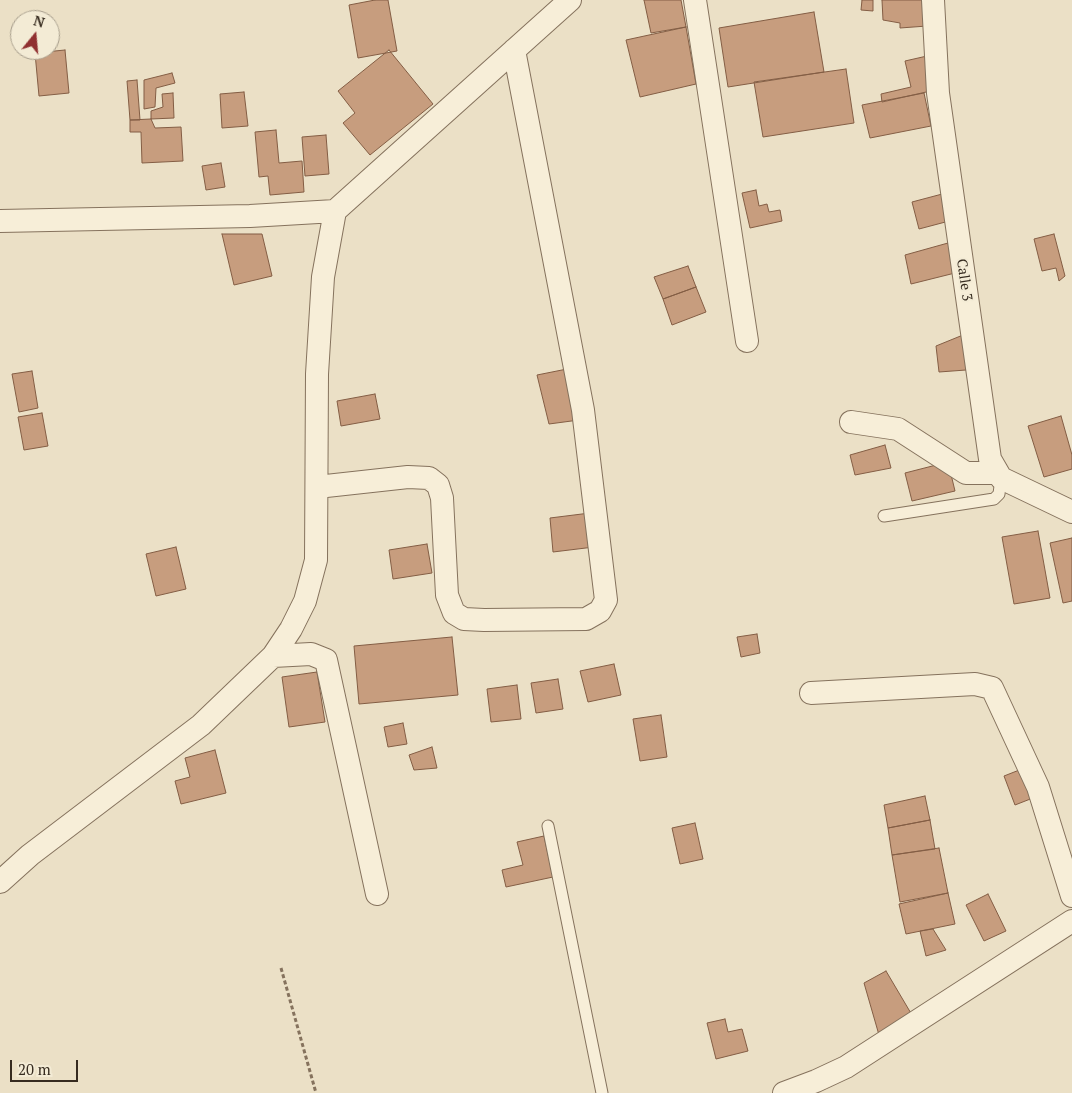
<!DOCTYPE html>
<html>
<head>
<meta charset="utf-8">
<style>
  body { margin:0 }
  #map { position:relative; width:1072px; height:1093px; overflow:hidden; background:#ebe0c6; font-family:"PT Serif",serif }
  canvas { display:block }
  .north { position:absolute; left:10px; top:10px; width:50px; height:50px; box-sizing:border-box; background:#f3ebd5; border:1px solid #a79e8c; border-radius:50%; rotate:17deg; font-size:14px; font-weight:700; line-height:20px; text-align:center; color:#362b1f }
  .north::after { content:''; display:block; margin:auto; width:18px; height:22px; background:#903031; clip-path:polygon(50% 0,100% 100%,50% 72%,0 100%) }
  .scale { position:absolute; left:10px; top:1060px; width:68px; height:22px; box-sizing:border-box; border:2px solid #362b1f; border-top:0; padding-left:6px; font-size:15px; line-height:18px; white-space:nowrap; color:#362b1f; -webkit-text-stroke:4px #f3ebd5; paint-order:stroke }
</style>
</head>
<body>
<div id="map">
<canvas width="1072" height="1093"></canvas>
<div class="north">N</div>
<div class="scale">20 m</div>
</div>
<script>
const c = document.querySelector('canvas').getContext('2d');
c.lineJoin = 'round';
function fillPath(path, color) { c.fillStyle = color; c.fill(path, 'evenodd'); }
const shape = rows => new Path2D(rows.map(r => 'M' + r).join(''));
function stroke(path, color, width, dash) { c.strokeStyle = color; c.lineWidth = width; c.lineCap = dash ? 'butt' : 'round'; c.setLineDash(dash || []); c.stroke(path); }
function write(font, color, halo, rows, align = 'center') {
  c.font = font + ' "PT Serif",serif'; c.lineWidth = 4; c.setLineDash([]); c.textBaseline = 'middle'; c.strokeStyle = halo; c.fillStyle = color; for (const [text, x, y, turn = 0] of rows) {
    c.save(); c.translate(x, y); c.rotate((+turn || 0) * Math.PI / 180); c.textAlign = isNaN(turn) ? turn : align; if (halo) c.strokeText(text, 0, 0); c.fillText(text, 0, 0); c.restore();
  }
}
const building = shape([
  [375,0,388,0,397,51,358,58,349,5,375,0],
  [644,0,681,0,686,27,651,33,644,0],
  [862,0,873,0,873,11,861,10,862,0],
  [882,0,925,0,927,26,900,28,900,23,883,20,882,0],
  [814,12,824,72,728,87,719,28,814,12],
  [686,27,696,84,640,97,626,40,686,27],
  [65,50,69,93,39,96,35,53,65,50],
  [389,50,433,104,370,155,343,123,355,113,338,91,389,50],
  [927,56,935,90,882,102,881,94,911,87,905,61,927,56],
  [846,69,854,123,763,137,754,82,846,69],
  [172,73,175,83,156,88,155,107,144,109,144,80,172,73],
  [137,80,140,120,130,120,127,81,137,80],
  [244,92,248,126,222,128,220,94,244,92],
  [173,93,174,118,151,119,151,111,163,107,162,94,173,93],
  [924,93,931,126,870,138,862,105,924,93],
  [151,119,155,128,181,127,183,161,142,163,141,132,130,132,130,120,151,119],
  [276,130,279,163,302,161,304,192,270,195,268,176,259,177,255,132,276,130],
  [326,135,329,174,305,176,302,137,326,135],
  [221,163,225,187,206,190,202,166,221,163],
  [756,190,759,206,767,204,769,212,780,210,782,221,750,228,742,193,756,190],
  [946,193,953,220,919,229,912,202,946,193],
  [222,234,262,234,272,276,234,285,222,234],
  [1054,234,1065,276,1059,281,1056,268,1042,271,1034,239,1054,234],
  [948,243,955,273,911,284,905,255,948,243],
  [688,266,696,287,663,299,654,277,688,266],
  [696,287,706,312,672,325,663,299,696,287],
  [963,335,966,370,939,372,936,346,963,335],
  [567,369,579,420,549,424,537,375,567,369],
  [32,371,38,408,19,412,12,374,32,371],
  [375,394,380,419,341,426,337,401,375,394],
  [42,413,48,446,24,450,18,417,42,413],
  [1061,416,1072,455,1072,469,1044,477,1028,426,1061,416],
  [885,445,891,468,855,475,850,455,885,445],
  [948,462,955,491,912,501,905,473,948,462],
  [590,513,594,547,553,552,550,518,590,513],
  [1038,531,1050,598,1014,604,1002,537,1038,531],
  [1072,538,1072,601,1063,603,1050,543,1072,538],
  [427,544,432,573,393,579,389,550,427,544],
  [176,547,186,589,156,596,146,554,176,547],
  [757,634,760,653,741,657,737,637,757,634],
  [452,637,458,695,359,704,354,646,452,637],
  [614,664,621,695,588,702,580,671,614,664],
  [317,672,325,722,289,727,282,677,317,672],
  [558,679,563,709,536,713,531,683,558,679],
  [517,685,521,719,491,722,487,689,517,685],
  [661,715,667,757,640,761,633,719,661,715],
  [403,723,407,744,388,747,384,727,403,723],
  [432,747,437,768,414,770,409,755,432,747],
  [215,750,226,793,181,804,175,781,190,777,185,758,215,750],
  [1027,767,1038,796,1015,805,1004,776,1027,767],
  [925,796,930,820,888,828,884,805,925,796],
  [930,820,935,849,892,855,888,828,930,820],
  [695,823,703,859,680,864,672,828,695,823],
  [544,836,553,877,506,887,502,870,523,865,517,842,544,836],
  [939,848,948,893,900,902,892,855,939,848],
  [948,893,955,924,906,934,899,904,948,893],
  [988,894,1006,931,984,941,966,905,988,894],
  [933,929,946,950,926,956,920,931,933,929],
  [886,971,912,1015,879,1035,864,983,886,971],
  [725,1019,728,1032,742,1029,748,1051,716,1059,707,1023,725,1019]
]);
const path = shape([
  [281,968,316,1093]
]);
const lane = shape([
  [884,516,994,499,999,494,1001,478],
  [548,826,602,1093]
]);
const street = shape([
  [695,0,747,341],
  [933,0,938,93,990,459,1001,478,1072,512],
  [0,221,250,216,335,211],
  [851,422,898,429,966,473,997,473],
  [317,487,408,477,429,478,438,485,442,498,447,595,454,613,464,619,484,620,586,619,600,611,606,600,583,410,514,50],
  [273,656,311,654,326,660,377,894],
  [811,693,975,684,992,688,1038,787,1072,896],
  [0,882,30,855,201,725,273,656,291,629,305,601,316,560,317,374,323,277,335,211,570,0],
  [784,1093,816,1081,846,1067,1072,921]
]);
const streetNames = [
  ["Calle 3",964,280,82]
];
fillPath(building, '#c79d7e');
stroke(building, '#835d44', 1);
stroke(lane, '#85725d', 13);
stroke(street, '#85725d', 24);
stroke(path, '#85725d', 3, [4, 2.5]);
stroke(lane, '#f7eed8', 11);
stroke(street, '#f7eed8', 22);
write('14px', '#362b1f', '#f3ebd5', streetNames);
</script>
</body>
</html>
